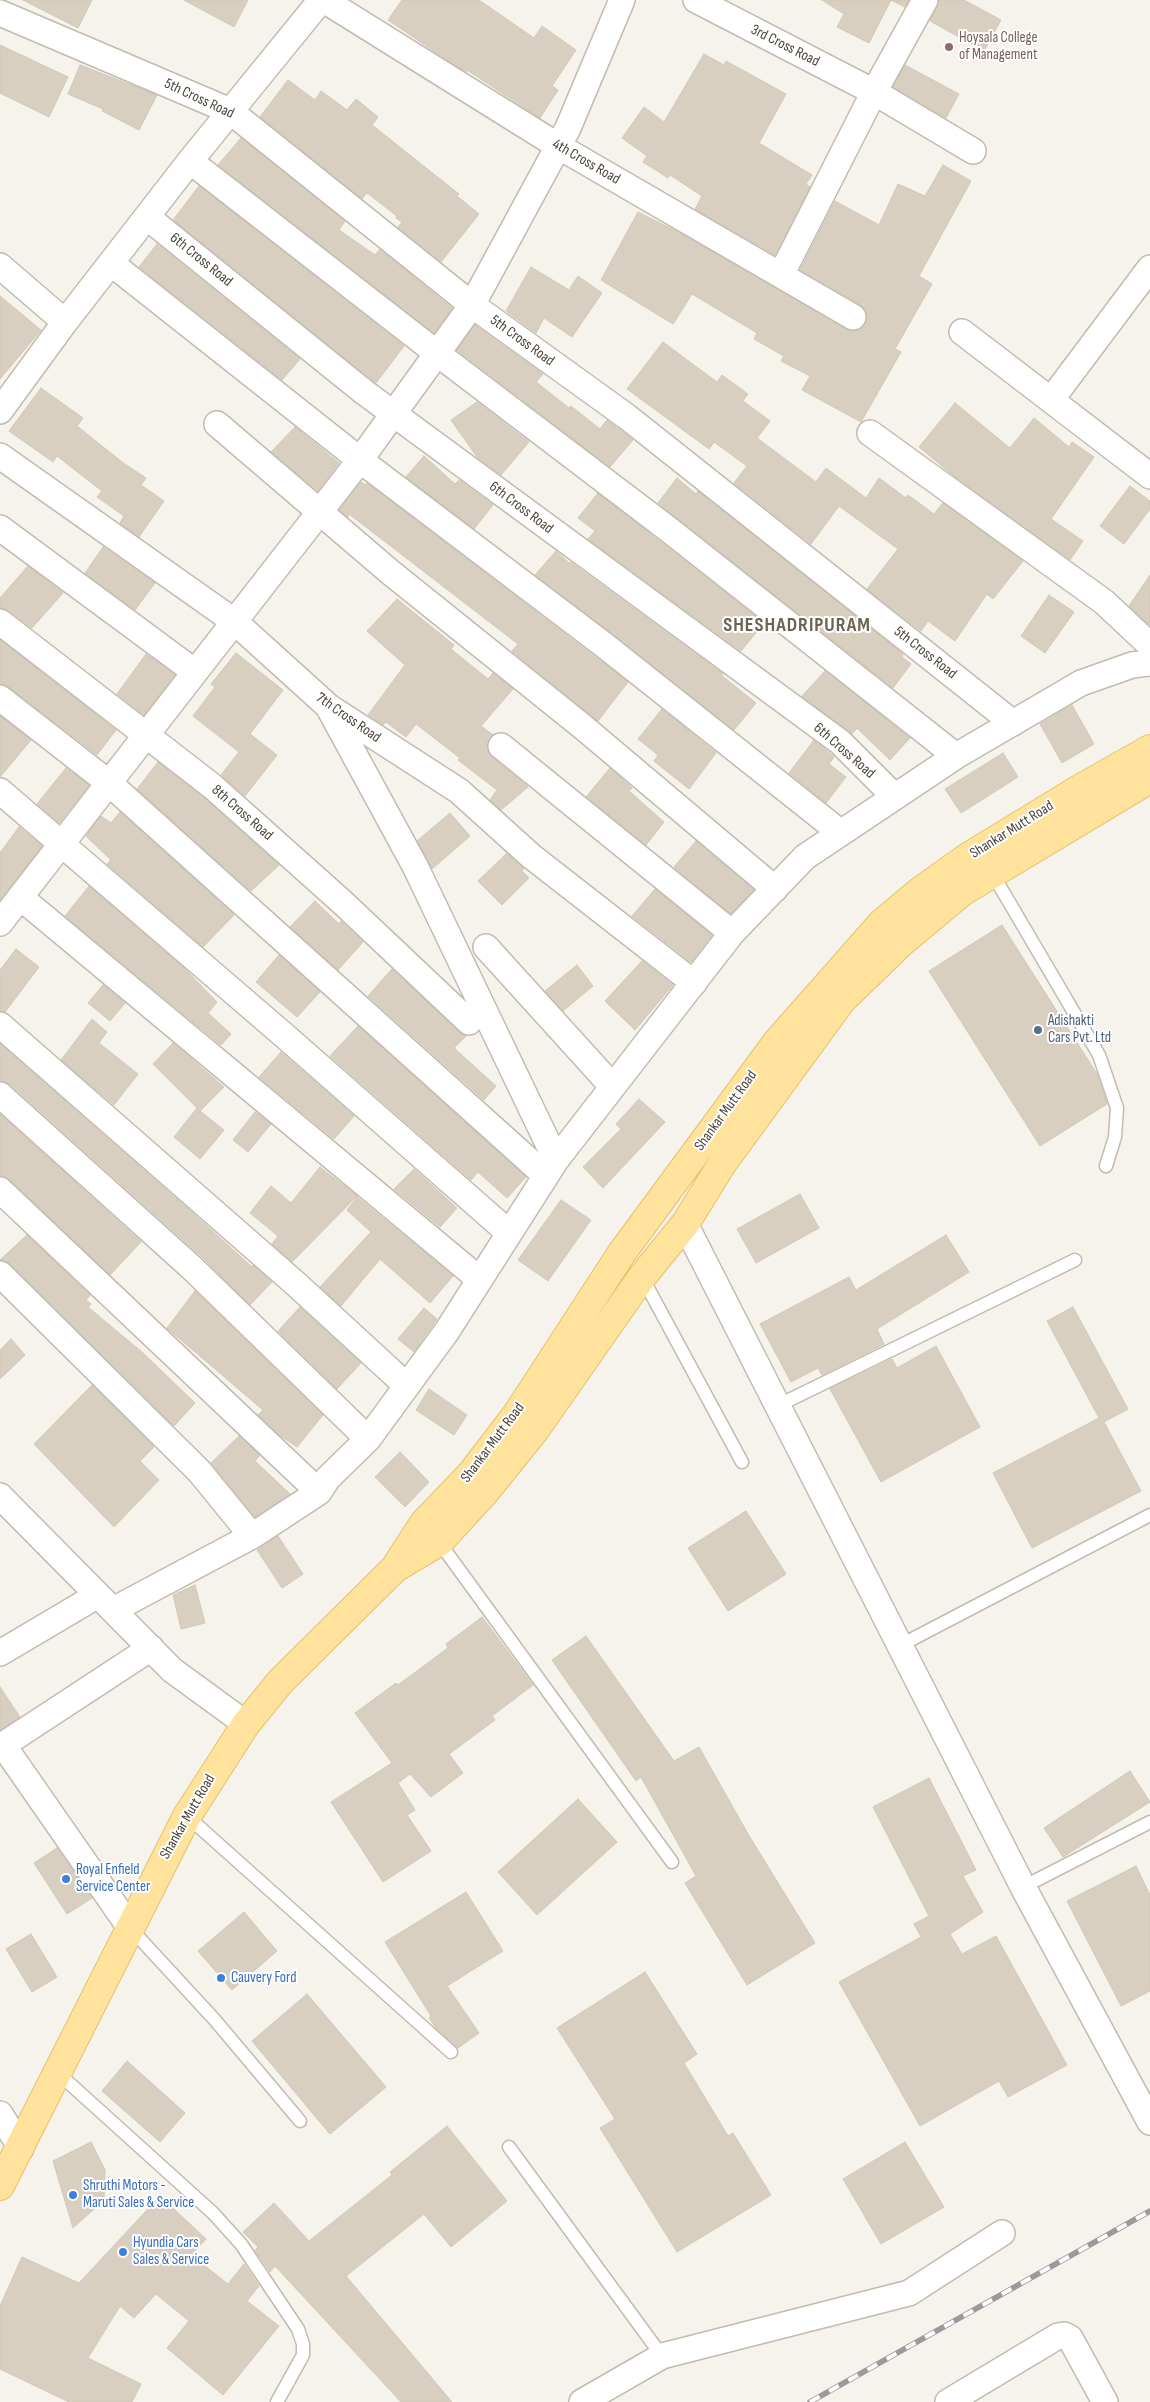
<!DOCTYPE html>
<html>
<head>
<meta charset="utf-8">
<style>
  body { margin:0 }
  canvas { display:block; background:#f6f3ec }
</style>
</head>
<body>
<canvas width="1150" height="2402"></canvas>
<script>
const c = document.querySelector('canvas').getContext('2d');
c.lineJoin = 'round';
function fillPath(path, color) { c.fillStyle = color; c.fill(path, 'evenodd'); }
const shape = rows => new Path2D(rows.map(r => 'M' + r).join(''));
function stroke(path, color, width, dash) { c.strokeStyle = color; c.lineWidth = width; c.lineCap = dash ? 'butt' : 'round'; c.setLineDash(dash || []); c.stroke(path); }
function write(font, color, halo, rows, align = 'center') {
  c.font = font + ' "Sofia Sans Condensed",sans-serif'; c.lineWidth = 4; c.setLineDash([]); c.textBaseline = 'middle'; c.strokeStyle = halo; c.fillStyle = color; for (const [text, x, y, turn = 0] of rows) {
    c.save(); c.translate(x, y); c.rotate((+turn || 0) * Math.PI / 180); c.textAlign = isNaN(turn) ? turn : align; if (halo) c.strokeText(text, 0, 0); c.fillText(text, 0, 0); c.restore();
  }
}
const building = shape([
  [23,0,92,0,78,28,23,0],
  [184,0,248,0,234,27,184,0],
  [402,0,479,0,534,38,542,26,576,50,552,86,558,90,540,118,467,70,466,72,432,50,388,20,402,0],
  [822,0,891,0,869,43,837,27,844,14,822,0],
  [891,0,909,0,905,7,891,0],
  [939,0,964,0,1001,20,984,51,930,21,939,0],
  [0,45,68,77,49,117,0,93,0,45],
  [704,54,724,65,726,61,786,94,759,143,812,175,806,184,810,187,775,255,695,209,702,196,670,175,668,178,643,162,647,156,622,138,644,107,664,122,704,54],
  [80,65,157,95,139,130,102,111,103,109,68,94,80,65],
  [905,65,959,94,946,118,893,87,905,65],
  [288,80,315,100,321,91,347,110,356,99,378,117,372,125,459,194,457,196,479,214,441,262,398,227,402,222,396,218,397,216,367,193,362,199,260,117,288,80],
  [241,138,345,221,339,230,375,255,380,249,452,308,434,333,218,165,241,138],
  [943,165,971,181,919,276,932,284,895,349,901,352,861,422,802,390,810,376,781,361,784,356,754,339,757,333,692,294,673,324,601,280,638,212,680,233,846,329,852,331,860,330,865,325,867,318,866,310,861,305,800,270,835,201,879,225,898,184,925,196,943,165],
  [199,186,404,346,376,383,173,220,199,186],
  [157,244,300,359,282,380,139,267,157,244],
  [531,267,569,290,578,276,602,293,572,337,544,318,536,333,506,311,531,267],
  [0,296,41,330,0,379,0,296],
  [475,325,543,374,536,382,569,408,571,406,600,429,607,420,633,440,610,467,457,350,475,325],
  [663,342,717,382,722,375,748,394,743,401,770,421,757,438,816,482,826,468,866,498,879,478,906,498,908,495,934,514,943,503,1023,561,993,599,987,594,955,641,928,621,921,631,867,589,898,549,839,506,811,544,734,483,747,466,714,442,709,449,627,389,663,342],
  [41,388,83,418,77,426,122,462,146,478,141,485,164,501,139,537,120,523,124,516,97,497,102,491,57,456,53,462,9,431,41,388],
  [477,402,529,442,501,475,477,457,451,420,477,402],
  [955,403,1010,448,1034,418,1069,447,1072,442,1094,457,1051,519,1083,541,1070,560,954,476,919,447,955,403],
  [295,427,339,463,318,491,271,452,295,427],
  [424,456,455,484,459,480,493,505,474,529,406,477,424,456],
  [677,478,696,494,698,491,903,654,902,657,911,664,893,688,658,503,677,478],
  [361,482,365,485,367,483,628,682,598,721,512,651,518,644,349,514,348,517,339,510,361,482],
  [1130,486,1150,501,1150,509,1124,544,1100,526,1130,486],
  [598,493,764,623,741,651,588,539,595,531,578,518,598,493],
  [103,547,155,583,135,610,85,573,103,547],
  [556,551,569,563,570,562,723,674,721,675,756,703,734,730,535,575,556,551],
  [28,566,63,593,32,628,9,611,0,608,0,598,28,566],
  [1150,575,1150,625,1129,606,1150,575],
  [1049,595,1074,612,1045,653,1021,636,1049,595],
  [397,599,454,645,451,649,488,679,493,673,513,689,481,726,493,735,487,744,492,757,528,787,501,810,490,800,497,790,458,760,460,758,416,724,406,737,386,722,383,725,368,715,405,665,367,631,397,599],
  [0,640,116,730,97,755,9,687,0,684,0,640],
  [236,653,283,690,250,734,277,755,245,796,221,775,239,752,193,716,215,687,211,684,236,653],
  [146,654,175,675,144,715,117,694,146,654],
  [825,671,910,738,890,760,857,728,852,734,802,696,825,671],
  [1072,705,1094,744,1062,763,1040,724,1072,705],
  [662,709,716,753,689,789,654,761,658,755,638,739,662,709],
  [0,716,31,740,0,777,0,716],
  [814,740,834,757,829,764,846,777,826,803,789,773,814,740],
  [1003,753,1018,777,961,813,945,789,1003,753],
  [158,762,203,797,279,865,251,891,137,789,158,762],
  [66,768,89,785,59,823,37,804,66,768],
  [610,768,632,788,629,791,664,822,646,845,586,797,610,768],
  [120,812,234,915,203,947,107,864,111,860,86,836,101,816,111,823,120,812],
  [450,813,470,836,432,869,417,841,450,813],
  [19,827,42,846,0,900,0,853,19,827],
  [696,841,754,890,731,914,674,867,696,841],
  [507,853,524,868,522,871,529,878,502,905,478,881,507,853],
  [89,886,184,968,217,1002,208,1013,231,1034,221,1045,65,916,89,886],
  [655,889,712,935,691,962,632,916,655,889],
  [315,901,339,924,341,921,363,942,338,970,290,927,315,901],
  [1002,925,1097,1074,1107,1104,1040,1146,929,971,1002,925],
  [16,949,39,967,5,1012,0,1011,0,970,16,949],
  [279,955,320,992,297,1017,256,982,279,955],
  [642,961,673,985,635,1030,605,1001,642,961],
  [577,965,593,986,563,1011,545,991,577,965],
  [392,969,459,1032,466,1036,454,1048,496,1086,484,1100,368,996,392,969],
  [103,985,125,1003,110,1021,88,1003,103,985],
  [92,1019,107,1032,99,1043,138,1074,114,1105,61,1060,92,1019],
  [358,1026,526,1177,507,1198,478,1172,471,1180,330,1056,358,1026],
  [173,1043,224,1087,200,1111,224,1130,200,1159,174,1137,197,1108,153,1064,173,1043],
  [0,1044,196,1216,252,1267,253,1265,272,1282,250,1305,201,1256,10,1084,0,1081,0,1044],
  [281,1052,354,1116,334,1139,259,1077,281,1052],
  [639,1099,665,1122,603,1188,583,1167,621,1129,616,1124,639,1099],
  [255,1112,271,1124,248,1152,233,1140,255,1112],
  [0,1114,141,1242,110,1275,10,1180,0,1175,0,1114],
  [320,1167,357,1196,292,1262,272,1244,278,1236,250,1213,271,1186,291,1203,320,1167],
  [414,1169,457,1208,440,1227,394,1189,414,1169],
  [800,1194,819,1228,756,1263,737,1229,800,1194],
  [357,1197,453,1276,430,1303,380,1259,341,1306,320,1287,371,1232,347,1210,357,1197],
  [561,1200,591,1220,548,1281,518,1260,561,1200],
  [27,1235,90,1295,86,1300,91,1304,88,1307,143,1353,195,1403,174,1426,10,1264,0,1260,27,1235],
  [946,1235,969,1272,877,1329,884,1344,822,1375,818,1368,791,1382,760,1324,849,1277,856,1290,946,1235],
  [195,1291,323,1415,297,1447,278,1434,258,1415,263,1410,167,1328,195,1291],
  [300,1307,361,1363,337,1389,278,1331,300,1307],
  [1073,1307,1128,1409,1104,1422,1141,1491,1032,1548,993,1473,1099,1418,1047,1321,1073,1307],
  [424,1308,437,1319,414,1352,398,1339,424,1308],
  [11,1339,25,1355,0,1379,0,1350,11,1339],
  [936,1346,980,1427,881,1482,830,1389,892,1359,897,1368,936,1346],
  [92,1385,154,1447,140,1461,159,1480,114,1527,34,1444,92,1385],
  [429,1389,467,1415,454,1435,416,1410,429,1389],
  [239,1436,260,1455,255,1461,290,1494,255,1517,211,1463,239,1436],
  [400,1452,429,1482,405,1507,375,1477,400,1452],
  [746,1511,786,1574,728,1611,688,1548,746,1511],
  [278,1536,303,1574,282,1588,257,1550,278,1536],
  [195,1585,205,1623,181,1629,173,1595,195,1585],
  [482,1617,533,1685,492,1716,495,1720,449,1754,463,1773,431,1797,410,1774,398,1783,415,1810,407,1815,431,1851,383,1882,331,1802,392,1763,355,1713,396,1683,398,1685,448,1648,446,1644,482,1617],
  [586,1636,674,1761,699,1747,748,1834,815,1943,747,1985,685,1883,696,1876,641,1777,636,1781,552,1660,586,1636],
  [0,1687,20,1717,0,1730,0,1687],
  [1130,1771,1150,1802,1063,1857,1044,1828,1130,1771],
  [929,1778,976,1870,963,1876,983,1912,950,1934,962,1954,996,1936,1067,2065,1008,2097,999,2081,920,2126,839,1982,921,1937,914,1924,929,1916,873,1807,929,1778],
  [578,1799,617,1842,537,1915,498,1872,578,1799],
  [57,1848,92,1898,67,1914,34,1863,57,1848],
  [1136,1866,1150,1895,1150,1991,1121,2006,1067,1901,1136,1866],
  [466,1892,503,1951,447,1986,479,2033,458,2048,436,2028,429,2018,431,2016,385,1942,466,1892],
  [244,1912,277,1951,232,1990,198,1951,244,1912],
  [31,1934,57,1977,32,1992,6,1949,31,1934],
  [645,1972,697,2054,684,2063,728,2136,733,2133,771,2195,677,2252,600,2128,615,2119,557,2028,645,1972],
  [307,1994,386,2087,330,2134,252,2041,307,1994],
  [127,2061,185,2113,160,2142,102,2091,127,2061],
  [447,2126,507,2201,451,2247,424,2214,346,2276,452,2402,401,2402,275,2266,270,2272,255,2250,258,2247,243,2232,274,2203,309,2241,392,2175,390,2172,447,2126],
  [91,2142,105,2170,104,2200,73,2228,53,2161,91,2142],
  [905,2142,944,2207,881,2244,843,2179,905,2142],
  [160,2196,206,2239,191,2255,228,2284,244,2264,259,2286,247,2301,279,2326,223,2395,167,2348,189,2321,156,2294,134,2318,120,2306,88,2358,141,2384,132,2402,69,2402,0,2369,0,2306,22,2257,79,2283,160,2196]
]);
const service = shape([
  [992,873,1099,1055,1117,1108,1115,1137,1106,1166],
  [642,1277,742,1462],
  [777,1406,1075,1260],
  [439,1542,672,1862],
  [899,1646,1150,1515],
  [187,1816,451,2052],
  [1023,1887,1150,1822],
  [131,1929,214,2019,300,2121],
  [58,2073,213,2213,241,2244,298,2329,303,2344,303,2355,277,2402],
  [509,2147,662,2356]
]);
const minor = shape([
  [324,0,558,146,853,317],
  [696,0,874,92,973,151],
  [0,13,230,111,472,305,626,416,1013,723],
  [190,161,438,354,668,529,956,756],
  [147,217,364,392,840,742,895,797],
  [112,264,360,460,604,645,841,833],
  [0,266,65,322],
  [781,275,874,92,925,0],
  [962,332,1150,476],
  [1051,400,1150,268],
  [0,411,65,322,190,161,321,0],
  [217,424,390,572,583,727,775,889],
  [870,433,1104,602,1150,645],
  [0,456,235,622,329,707,459,791,531,856,694,983],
  [0,528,195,672],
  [0,622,212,786,342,902,469,1022],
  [0,698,109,783,545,1175],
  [330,710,415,866,556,1160],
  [501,746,732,933],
  [0,791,286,1037,508,1232],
  [20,897,479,1279],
  [0,923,360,460,472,305,568,128,622,0],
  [486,947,612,1086],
  [0,1025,296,1284,407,1386],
  [0,1095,191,1267,368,1439],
  [0,1190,319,1492],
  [685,1224,1023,1887,1150,2122],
  [0,1274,199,1471,252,1536],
  [0,1496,172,1670,246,1724],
  [113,1610,252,1536,319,1492,328,1478,368,1439,447,1331,556,1160,732,933,805,857,956,756,1081,683,1132,665,1150,663],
  [0,1653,98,1595],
  [3,1745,131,1929],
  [0,1747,151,1648],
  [0,2114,21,2148],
  [582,2402,662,2356,909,2293,1002,2233],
  [948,2402,1058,2336,1064,2335,1070,2338,1105,2402]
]);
const primary = shape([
  [398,1563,424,1523,471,1474,517,1414,621,1254,777,1042,882,923,919,892,968,857,1076,791,1150,749],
  [0,2186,187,1816,246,1724,280,1682,395,1568,439,1542,485,1492,535,1430,642,1277,685,1224,722,1164,842,1000,902,942,962,892,1150,779]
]);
const rail = shape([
  [810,2402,1150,2211]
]);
const markers = [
  [949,47,5,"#8d6e63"],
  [1038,1030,5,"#5c6f8a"],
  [66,1879,5,"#3f7fe0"],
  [221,1978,5,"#3f7fe0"],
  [73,2195,5,"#3f7fe0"],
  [123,2252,5,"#3f7fe0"]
];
const educationNames = [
  ["Hoysala College",959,38],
  ["of Management",959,55]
];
const streetNames = [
  ["3rd Cross Road",785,46,27],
  ["5th Cross Road",199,99,25],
  ["4th Cross Road",586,162,30],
  ["6th Cross Road",201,260,39],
  ["5th Cross Road",522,341,36],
  ["6th Cross Road",521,508,37],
  ["5th Cross Road",925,653,38],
  ["7th Cross Road",348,718,35],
  ["6th Cross Road",844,751,41],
  ["8th Cross Road",242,813,41],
  ["Shankar Mutt Road",1012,830,-32],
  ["Shankar Mutt Road",726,1111,-54],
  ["Shankar Mutt Road",493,1443,-53],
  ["Shankar Mutt Road",188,1817,-60]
];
const serviceNames = [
  ["Adishakti",1048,1021],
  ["Cars Pvt. Ltd",1048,1038]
];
const shopNames = [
  ["Royal Enfield",76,1870],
  ["Service Center",76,1887],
  ["Cauvery Ford",231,1978],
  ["Shruthi Motors -",83,2186],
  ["Maruti Sales & Service",83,2203],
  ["Hyundia Cars",133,2243],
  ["Sales & Service",133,2260]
];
const districtNames = [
  ["SHESHADRIPURAM",797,626]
];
fillPath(building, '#d8cfc1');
stroke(building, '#d3c7b4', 1);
stroke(service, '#c2bbae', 15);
stroke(minor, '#c2bbae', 28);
stroke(primary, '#e6c16a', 30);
stroke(service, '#fff', 12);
stroke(minor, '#fff', 25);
stroke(primary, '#ffe39c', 28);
stroke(rail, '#9a9a9a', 5.5);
stroke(rail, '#fff', 4, [11]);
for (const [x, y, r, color] of markers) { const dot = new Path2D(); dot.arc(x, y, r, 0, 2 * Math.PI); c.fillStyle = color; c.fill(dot); stroke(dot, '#fff', 2); }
write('15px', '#785e54', '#fff', educationNames, 'left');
write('15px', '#4b4439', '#fff', streetNames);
write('15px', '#4e5e75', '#fff', serviceNames, 'left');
write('15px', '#366cbe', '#fff', shopNames, 'left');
c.letterSpacing = '1px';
write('bold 20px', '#6e6250', '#fff', districtNames);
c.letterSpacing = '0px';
</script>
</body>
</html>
